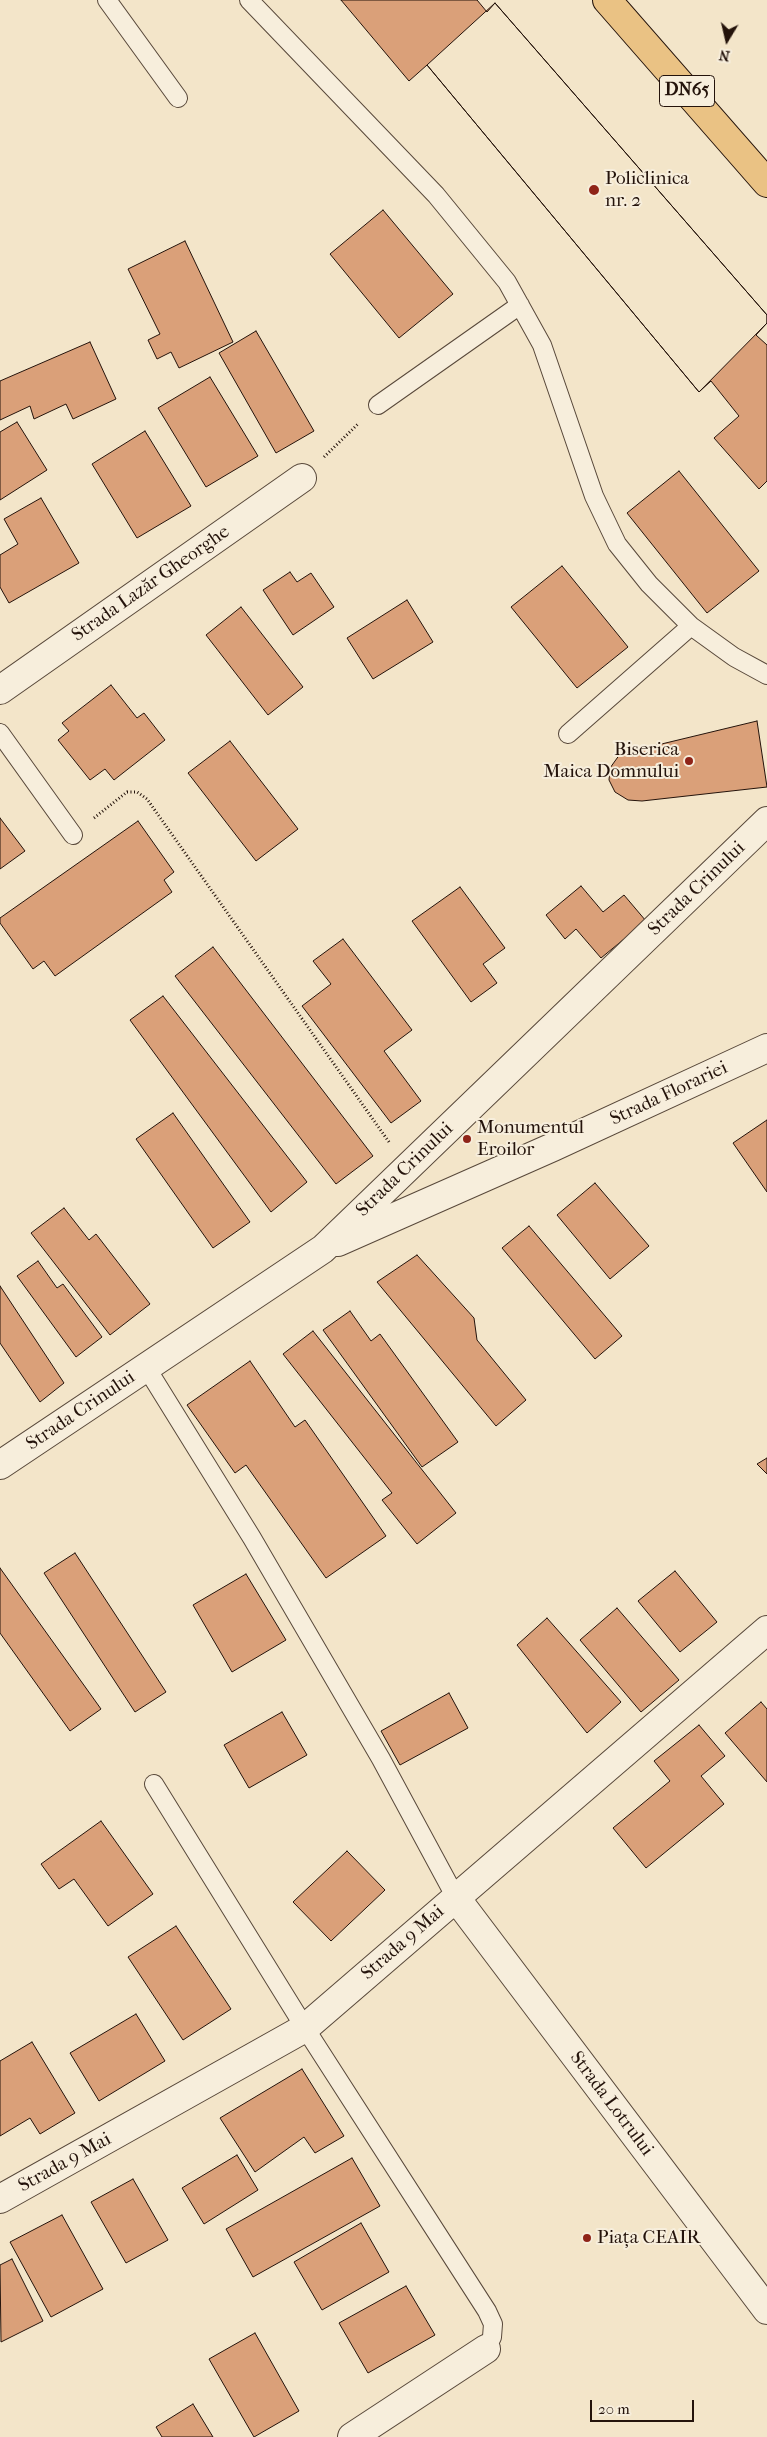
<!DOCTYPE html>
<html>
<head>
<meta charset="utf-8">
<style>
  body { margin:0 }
  #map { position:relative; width:767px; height:2437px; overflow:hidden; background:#f3e5c9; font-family:"IM FELL French Canon",serif }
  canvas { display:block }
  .north { position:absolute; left:702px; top:15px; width:50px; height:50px; -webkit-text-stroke:4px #f7eedc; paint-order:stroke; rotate:189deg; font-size:14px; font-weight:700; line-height:20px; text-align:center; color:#24130b }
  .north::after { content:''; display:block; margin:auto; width:18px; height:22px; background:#24130b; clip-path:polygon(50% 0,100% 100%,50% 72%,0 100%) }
  .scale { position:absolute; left:590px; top:2400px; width:104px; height:22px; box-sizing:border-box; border:2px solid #24130b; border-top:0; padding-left:6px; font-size:15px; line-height:18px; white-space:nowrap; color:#24130b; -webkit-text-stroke:4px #f7eedc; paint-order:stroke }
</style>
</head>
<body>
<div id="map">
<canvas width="767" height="2437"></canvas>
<div class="north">N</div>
<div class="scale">20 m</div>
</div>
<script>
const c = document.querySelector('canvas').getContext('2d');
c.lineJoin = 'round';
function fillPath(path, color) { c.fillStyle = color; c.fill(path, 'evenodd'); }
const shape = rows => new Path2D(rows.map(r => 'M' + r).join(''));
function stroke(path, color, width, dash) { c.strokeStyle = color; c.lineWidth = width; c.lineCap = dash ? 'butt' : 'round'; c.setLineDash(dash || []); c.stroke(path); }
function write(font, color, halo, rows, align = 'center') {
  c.font = font + ' "IM FELL French Canon",serif'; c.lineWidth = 4; c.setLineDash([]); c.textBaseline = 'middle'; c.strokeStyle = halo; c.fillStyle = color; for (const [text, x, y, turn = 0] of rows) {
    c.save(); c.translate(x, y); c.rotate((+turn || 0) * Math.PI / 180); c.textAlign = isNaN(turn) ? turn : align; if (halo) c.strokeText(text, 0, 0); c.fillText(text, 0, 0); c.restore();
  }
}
const building = shape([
  [341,0,477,0,487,12,495,3,767,315,767,323,756,335,767,345,767,481,759,489,714,438,739,416,711,381,699,392,427,65,409,81,341,0],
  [495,3,767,315,767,323,699,392,427,65,495,3],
  [383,210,453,294,399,338,330,254,383,210],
  [185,241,233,342,179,368,171,352,157,359,148,340,160,334,128,269,185,241],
  [256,331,314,431,276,453,219,353,256,331],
  [90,342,116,399,73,419,66,404,34,419,30,406,0,420,0,381,90,342],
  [210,377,258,456,206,487,158,408,210,377],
  [17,422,47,470,0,500,0,432,17,422],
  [145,431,191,506,137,538,92,464,145,431],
  [679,471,759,571,707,613,627,513,679,471],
  [41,498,79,563,9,603,0,587,0,555,18,544,4,519,41,498],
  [562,566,628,647,577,688,511,607,562,566],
  [290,572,297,582,311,573,334,607,293,635,263,590,290,572],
  [407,600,433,642,373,679,347,638,407,600],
  [241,607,303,687,268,715,206,635,241,607],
  [111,685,137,718,144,713,165,740,114,780,105,769,90,780,58,740,69,731,62,723,111,685],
  [757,721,767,787,642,801,628,800,615,792,609,780,610,768,620,754,757,721],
  [230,741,298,829,256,861,188,773,230,741],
  [0,818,25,851,0,869,0,818],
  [138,821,174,872,164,880,172,892,55,976,44,961,33,969,0,923,0,918,138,821],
  [581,886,603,912,624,895,646,921,601,958,576,929,565,939,546,915,581,886],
  [460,887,505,948,483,964,497,983,471,1002,412,921,460,887],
  [343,939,412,1030,384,1051,421,1101,391,1123,302,1006,331,984,313,961,343,939],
  [213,947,373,1156,336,1184,175,976,213,947],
  [163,996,307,1182,271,1212,130,1020,163,996],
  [173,1113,250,1222,213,1248,136,1139,173,1113],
  [767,1120,767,1192,733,1143,767,1120],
  [595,1183,649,1246,610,1279,557,1215,595,1183],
  [64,1208,89,1240,96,1234,150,1304,110,1335,31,1233,64,1208],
  [529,1226,622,1336,595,1359,502,1248,529,1226],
  [417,1255,474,1318,477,1340,526,1400,496,1426,377,1282,417,1255],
  [38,1261,57,1288,63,1284,102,1337,76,1357,17,1276,38,1261],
  [0,1286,64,1383,40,1402,0,1343,0,1286],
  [350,1311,371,1341,380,1334,458,1442,422,1467,323,1330,350,1311],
  [313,1331,456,1513,417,1544,382,1500,392,1493,283,1354,313,1331],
  [250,1361,295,1427,305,1420,386,1536,326,1578,246,1465,235,1473,187,1405,250,1361],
  [767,1458,767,1474,757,1464,767,1458],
  [75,1553,166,1692,135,1712,44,1573,75,1553],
  [0,1568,101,1709,70,1731,0,1633,0,1568],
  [675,1571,717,1622,680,1652,638,1601,675,1571],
  [246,1574,286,1640,232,1672,193,1605,246,1574],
  [617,1608,679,1680,641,1712,580,1640,617,1608],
  [547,1618,621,1702,587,1733,517,1645,547,1618],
  [449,1693,468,1728,400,1765,381,1731,449,1693],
  [761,1702,767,1709,767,1782,725,1733,761,1702],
  [282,1712,307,1755,249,1788,224,1745,282,1712],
  [699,1725,725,1756,701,1776,724,1804,646,1868,613,1828,670,1781,654,1761,699,1725],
  [101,1821,153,1894,108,1926,74,1879,59,1889,41,1864,101,1821],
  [347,1851,385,1890,331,1941,293,1902,347,1851],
  [176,1926,231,2009,183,2040,128,1957,176,1926],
  [136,2014,165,2061,99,2101,70,2053,136,2014],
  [32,2042,75,2113,40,2134,30,2118,0,2136,0,2061,32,2042],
  [302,2069,344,2136,315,2153,304,2137,255,2172,220,2118,302,2069],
  [237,2155,258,2190,204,2224,182,2188,237,2155],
  [352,2158,380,2206,253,2277,226,2229,352,2158],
  [133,2179,168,2240,126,2263,91,2202,133,2179],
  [62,2215,103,2289,51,2317,10,2242,62,2215],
  [361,2223,389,2272,322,2310,294,2262,361,2223],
  [12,2259,43,2321,1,2342,0,2265,12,2259],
  [406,2286,435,2335,368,2373,339,2323,406,2286],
  [255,2333,299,2411,254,2437,209,2359,255,2333],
  [193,2404,213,2437,162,2437,156,2427,193,2404]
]);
const path = shape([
  [324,457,359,423],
  [94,818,127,792,137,792,147,799,389,1142]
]);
const lane = shape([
  [107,0,178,98],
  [249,0,436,195,507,282,542,345,594,496,617,544,649,584,691,626,734,657,767,675],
  [378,405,520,305],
  [0,733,73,835],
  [568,734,691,626],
  [146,1367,252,1538,381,1759,456,1898],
  [154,1784,305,2028,487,2311,493,2324,492,2337,486,2349]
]);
const street = shape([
  [0,690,302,478],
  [338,1242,553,1147,767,1048],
  [0,1465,323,1249,767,821],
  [456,1898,767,2310],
  [0,2199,305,2028,767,1630],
  [352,2437,486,2349]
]);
const primary = shape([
  [607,0,767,183]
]);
const markers = [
  [594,190,6,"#8f2418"],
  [689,761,5,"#8f2418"],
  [467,1139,5,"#8f2418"],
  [587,2238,5,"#8f2418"]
];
const shields = [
  [687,91,55]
];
const shieldNames = [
  ["DN65",687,91]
];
const poiNames = [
  ["Policlinica",605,179],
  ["nr. 2",605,201],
  ["Biserica",679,750,"right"],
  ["Maica Domnului",679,772,"right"],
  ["Monumentul",477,1128],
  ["Eroilor",477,1150],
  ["Piața CEAIR",597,2238]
];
const streetNames = [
  ["Strada Lazăr Gheorghe",151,584,-35],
  ["Strada Crinului",697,889,-44],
  ["Strada Florariei",669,1094,-25],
  ["Strada Crinului",405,1170,-44],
  ["Strada Crinului",81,1411,-34],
  ["Strada 9 Mai",403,1943,-41],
  ["Strada Lotrului",611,2104,53],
  ["Strada 9 Mai",65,2163,-29]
];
fillPath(building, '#daa079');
stroke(building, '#24130b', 1);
stroke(lane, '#58483a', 20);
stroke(street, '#58483a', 30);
stroke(primary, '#24130b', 30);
stroke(path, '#24130b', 3, [1, 2.5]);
stroke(lane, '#f7eedc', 18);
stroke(street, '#f7eedc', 28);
stroke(primary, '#eac284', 28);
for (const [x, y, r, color] of markers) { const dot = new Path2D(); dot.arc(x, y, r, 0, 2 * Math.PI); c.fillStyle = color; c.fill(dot); stroke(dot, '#f7eedc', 2); }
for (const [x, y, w] of shields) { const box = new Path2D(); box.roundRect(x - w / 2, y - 15.5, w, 31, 4); c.fillStyle = '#f7eedc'; c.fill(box); stroke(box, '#24130b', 1); }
write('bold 18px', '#24130b', null, shieldNames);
write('19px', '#24130b', '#f7eedc', poiNames, 'left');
write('19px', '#24130b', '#f7eedc', streetNames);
</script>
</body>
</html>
